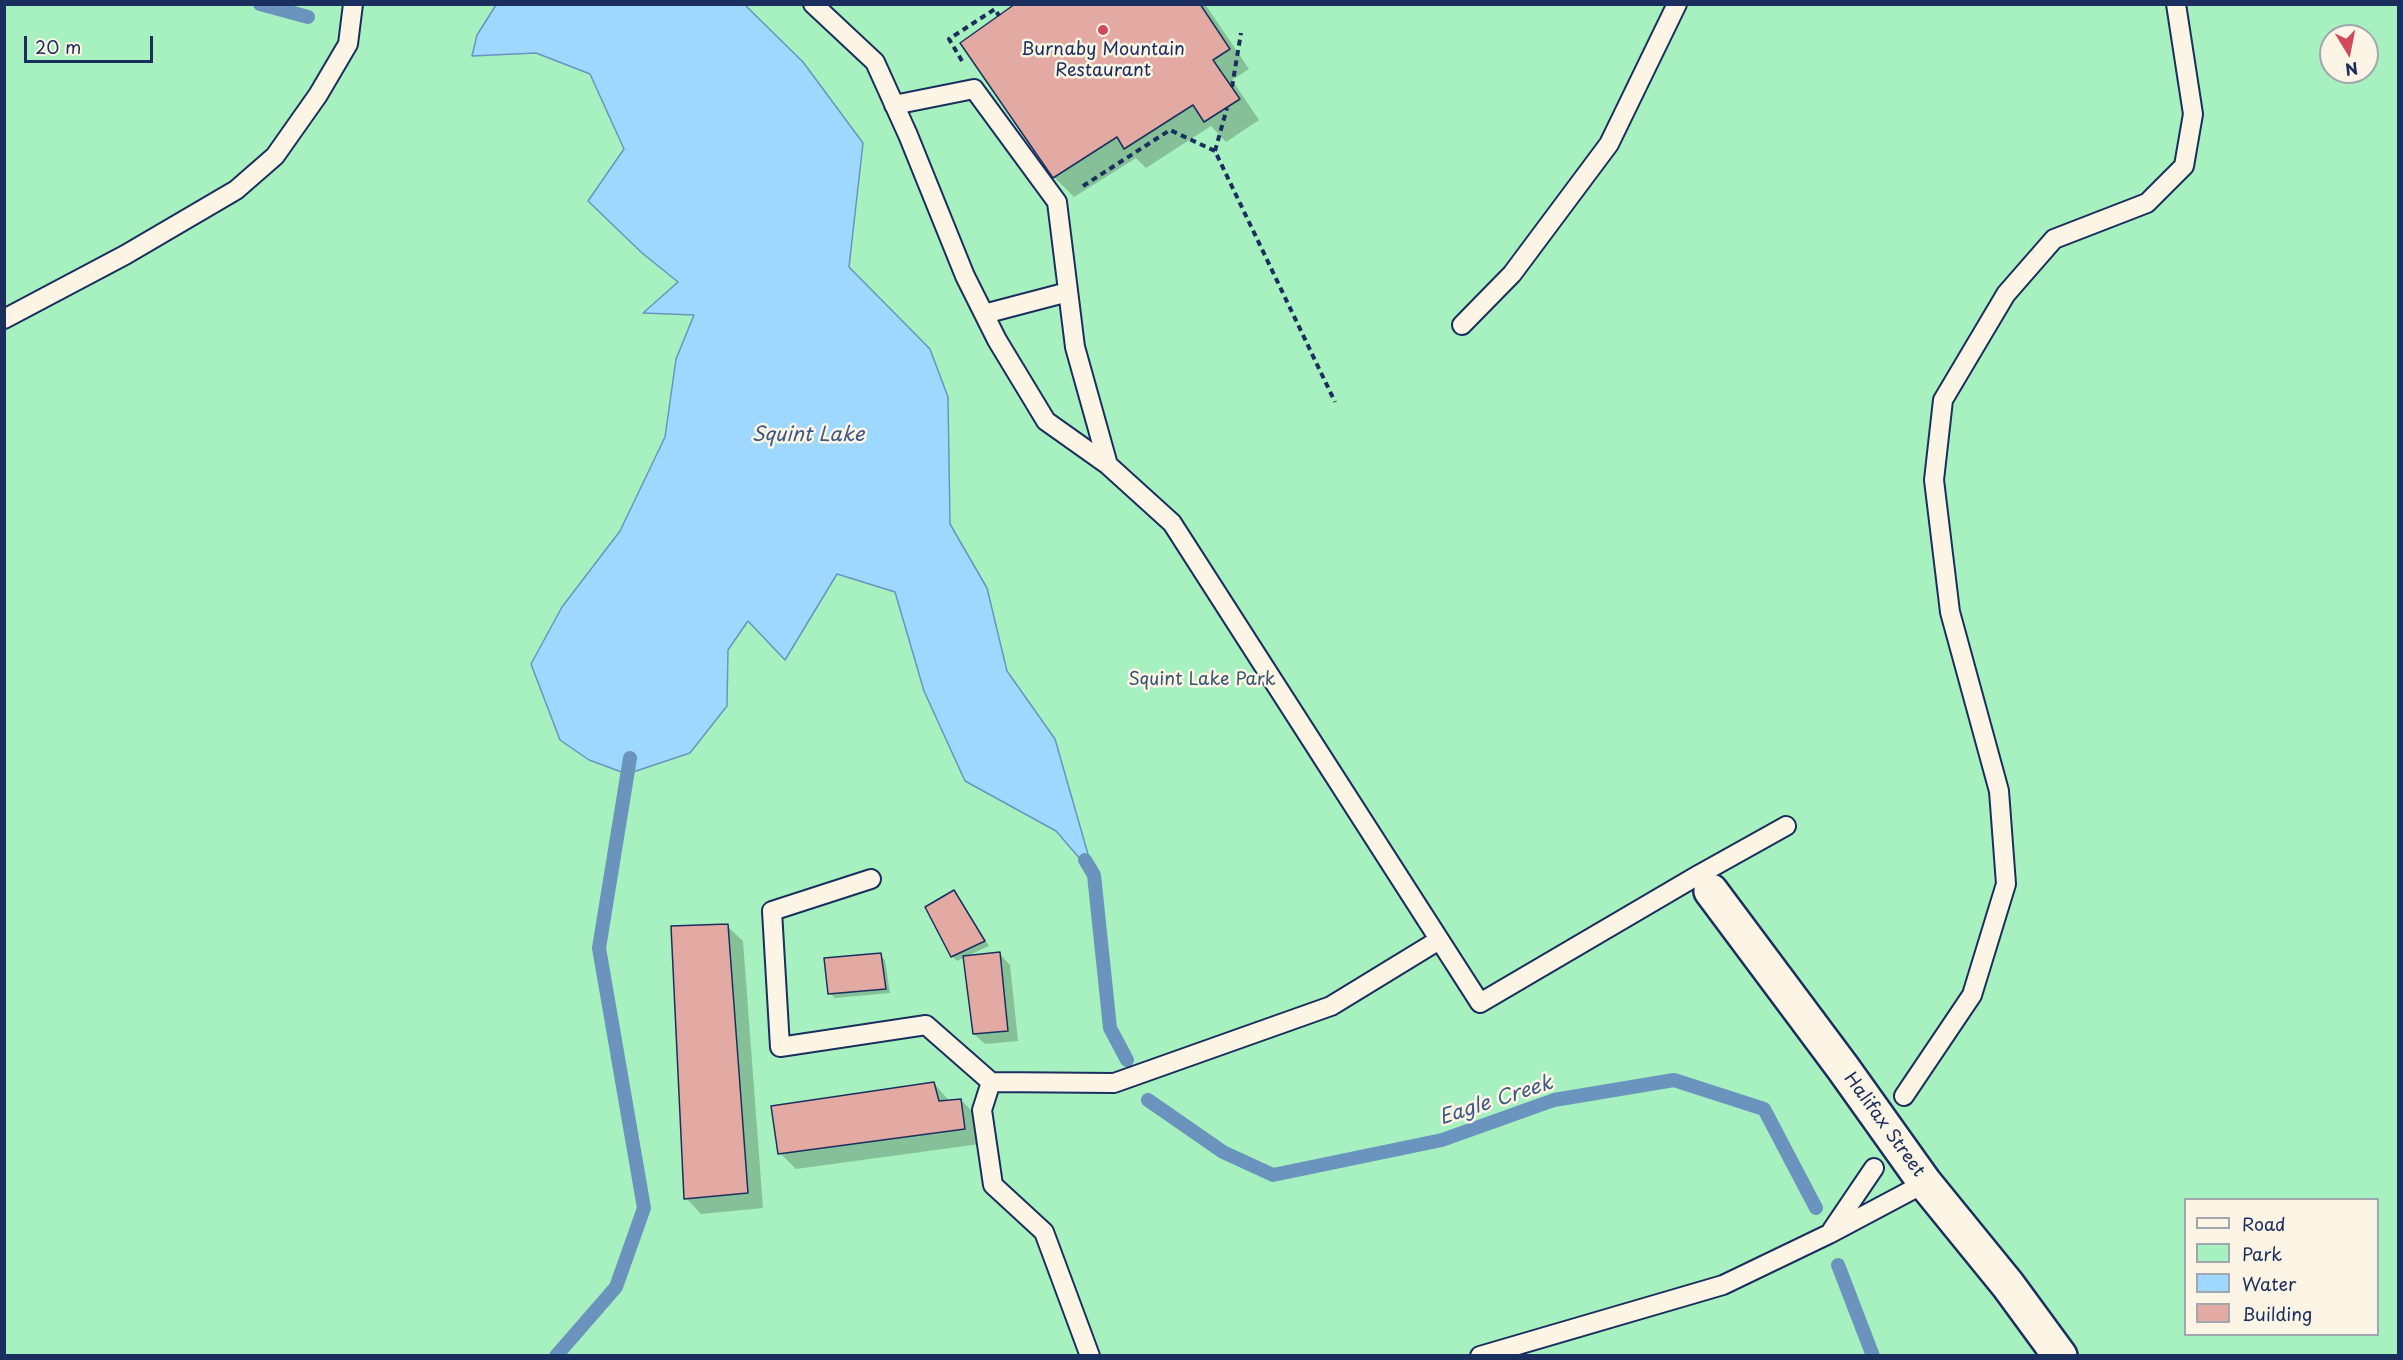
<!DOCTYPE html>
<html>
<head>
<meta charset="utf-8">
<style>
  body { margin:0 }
  #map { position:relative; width:2403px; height:1360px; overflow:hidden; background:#f4ded1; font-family:"Playpen Sans",sans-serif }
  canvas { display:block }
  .frame { position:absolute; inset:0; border:6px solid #1b2f5e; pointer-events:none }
  .legend { position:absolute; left:2184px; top:1198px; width:195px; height:138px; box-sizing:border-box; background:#fcf5e5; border:2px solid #a2a6af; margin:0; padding:8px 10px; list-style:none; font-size:18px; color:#1b2f5e }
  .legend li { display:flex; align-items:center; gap:12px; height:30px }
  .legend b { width:30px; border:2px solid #a2a6af }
  .north { position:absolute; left:2319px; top:24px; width:60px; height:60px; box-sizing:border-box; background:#fcf5e5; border:2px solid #a2a6af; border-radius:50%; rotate:170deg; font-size:16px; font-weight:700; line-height:24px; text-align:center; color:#1b2f5e }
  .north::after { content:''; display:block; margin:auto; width:21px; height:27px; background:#d1495b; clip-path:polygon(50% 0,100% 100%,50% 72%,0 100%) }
  .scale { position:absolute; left:24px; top:36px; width:129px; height:27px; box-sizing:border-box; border:3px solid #1b2f5e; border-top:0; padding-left:8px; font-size:18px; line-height:21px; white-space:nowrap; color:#1b2f5e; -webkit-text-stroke:4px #fcf5e5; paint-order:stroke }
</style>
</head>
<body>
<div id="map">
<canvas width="2403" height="1360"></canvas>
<div class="frame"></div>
<ul class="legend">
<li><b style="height:8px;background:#fcf5e5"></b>Road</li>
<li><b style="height:16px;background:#a7f1c0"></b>Park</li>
<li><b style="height:16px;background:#9ed8fe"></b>Water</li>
<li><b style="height:16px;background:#e3a9a3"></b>Building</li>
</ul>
<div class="north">N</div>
<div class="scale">20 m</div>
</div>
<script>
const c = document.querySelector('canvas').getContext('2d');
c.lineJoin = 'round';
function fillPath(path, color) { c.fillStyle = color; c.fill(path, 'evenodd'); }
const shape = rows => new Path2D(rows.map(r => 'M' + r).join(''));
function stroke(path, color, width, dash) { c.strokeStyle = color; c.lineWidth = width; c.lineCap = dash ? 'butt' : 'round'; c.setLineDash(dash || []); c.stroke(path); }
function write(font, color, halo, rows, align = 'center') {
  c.font = font + ' "Playpen Sans",sans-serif'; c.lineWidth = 5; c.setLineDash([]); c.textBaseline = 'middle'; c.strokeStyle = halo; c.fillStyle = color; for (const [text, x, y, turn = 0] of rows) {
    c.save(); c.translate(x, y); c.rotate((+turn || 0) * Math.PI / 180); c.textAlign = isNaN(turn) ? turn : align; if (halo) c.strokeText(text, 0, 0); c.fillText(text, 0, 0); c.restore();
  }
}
const green = shape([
  [5,5,2398,5,2398,1355,5,1355],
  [2331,36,2367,36,2367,72,2331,72],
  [2186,1200,2378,1200,2378,1334,2186,1334]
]);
const water = shape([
  [745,5,803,62,863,143,849,267,930,349,948,397,950,524,987,588,1007,671,1055,739,1094,875,1056,831,965,781,924,691,895,592,837,574,785,660,748,621,728,650,727,706,690,753,627,774,589,760,560,740,531,664,562,607,620,531,665,437,676,359,694,315,643,313,678,282,642,253,588,201,624,149,590,74,536,53,472,56,477,35,496,5,745,5]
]);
const shadow = shape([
  [1018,4,1205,4,1249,69,1232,80,1259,120,1226,142,1211,126,1146,168,1136,158,1074,197,1054,177],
  [954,892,989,946,965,957,1000,954,1010,965,1018,1041,985,1044,974,1034,965,957,957,961,952,956],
  [727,926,743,941,763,1208,701,1214,686,1198],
  [880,955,885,960,890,993,835,998,830,993],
  [934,1083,950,1102,961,1100,977,1116,980,1144,796,1169,780,1153]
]);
const stream = shape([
  [260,4,308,17],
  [1085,860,1094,875,1110,1028,1127,1060],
  [1148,1100,1223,1152,1273,1175,1442,1140,1554,1100,1674,1080,1764,1109,1816,1208],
  [1838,1265,1873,1356],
  [556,1356,616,1287,644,1208,599,948,630,758]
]);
const building = shape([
  [1015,4,1200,4,1230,49,1213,60,1240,99,1204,122,1193,105,1124,149,1117,137,1053,178,960,43,1015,4],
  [954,890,985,941,951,957,925,907,954,890],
  [728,924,748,1193,684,1199,671,926,728,924],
  [1000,952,1008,1031,973,1034,963,956,1000,952],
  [881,953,886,989,828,994,824,958,881,953],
  [934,1082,939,1101,961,1099,965,1129,778,1154,771,1106,934,1082]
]);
const path = shape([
  [962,61,949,39,995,9,999,16],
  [1232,87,1241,33],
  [1215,151,1227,108],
  [1083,186,1170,130,1215,151,1335,402]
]);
const service = shape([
  [813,4,875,62,908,135,965,276,997,340,1046,421,1108,465,1172,523,1480,1003,1700,874,1711,891],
  [894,105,974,89,1057,202,1075,347,1108,465],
  [984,314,1068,292],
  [4,319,125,255,236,190,275,156,318,95,348,44,353,4],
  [1462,325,1512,274,1609,144,1677,4],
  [1700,874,1786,826],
  [871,879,772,911,780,1047,926,1025,991,1082,1114,1083,1331,1006,1439,940],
  [991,1082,982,1110,993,1185,1044,1232,1090,1356],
  [1904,1096,1972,995,2006,884,1999,791,1950,612,1934,480,1943,400,2006,294,2054,239,2147,203,2184,166,2193,114,2176,4],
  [1832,1230,1874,1168],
  [1480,1356,1723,1285,1829,1234,1925,1183]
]);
const minor = shape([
  [1711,891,1843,1068,1925,1183,2008,1285,2060,1356]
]);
const markers = [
  [1103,30,6,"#d1495b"]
];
const poiNames = [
  ["Burnaby Mountain",1103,50],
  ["Restaurant",1103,71]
];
const parkNames = [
  ["Squint Lake Park",1202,680]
];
const streetNames = [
  ["Halifax Street",1884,1125,54]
];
const waterNames = [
  ["Squint Lake",808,435],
  ["Eagle Creek",1496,1101,-18]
];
fillPath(green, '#a7f1c0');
fillPath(water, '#9ed8fe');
stroke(water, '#6a94be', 1.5);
fillPath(shadow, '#0003');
stroke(stream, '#6a94be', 14);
fillPath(building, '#e3a9a3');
stroke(building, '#1b2f5e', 1.5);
stroke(service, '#1b2f5e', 22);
stroke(minor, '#1b2f5e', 38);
stroke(path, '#1b2f5e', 4, [6, 4.5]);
stroke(service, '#fcf5e5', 18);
stroke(minor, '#fcf5e5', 33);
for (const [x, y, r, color] of markers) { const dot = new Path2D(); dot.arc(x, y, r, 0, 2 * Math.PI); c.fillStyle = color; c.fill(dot); stroke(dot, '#fcf5e5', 2); }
write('18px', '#1b2f5e', '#fcf5e5', poiNames);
write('18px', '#375672', '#fcf5e5', parkNames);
write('18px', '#1b2f5e', '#fcf5e5', streetNames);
write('italic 20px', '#3c5986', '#fcf5e5', waterNames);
</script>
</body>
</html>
